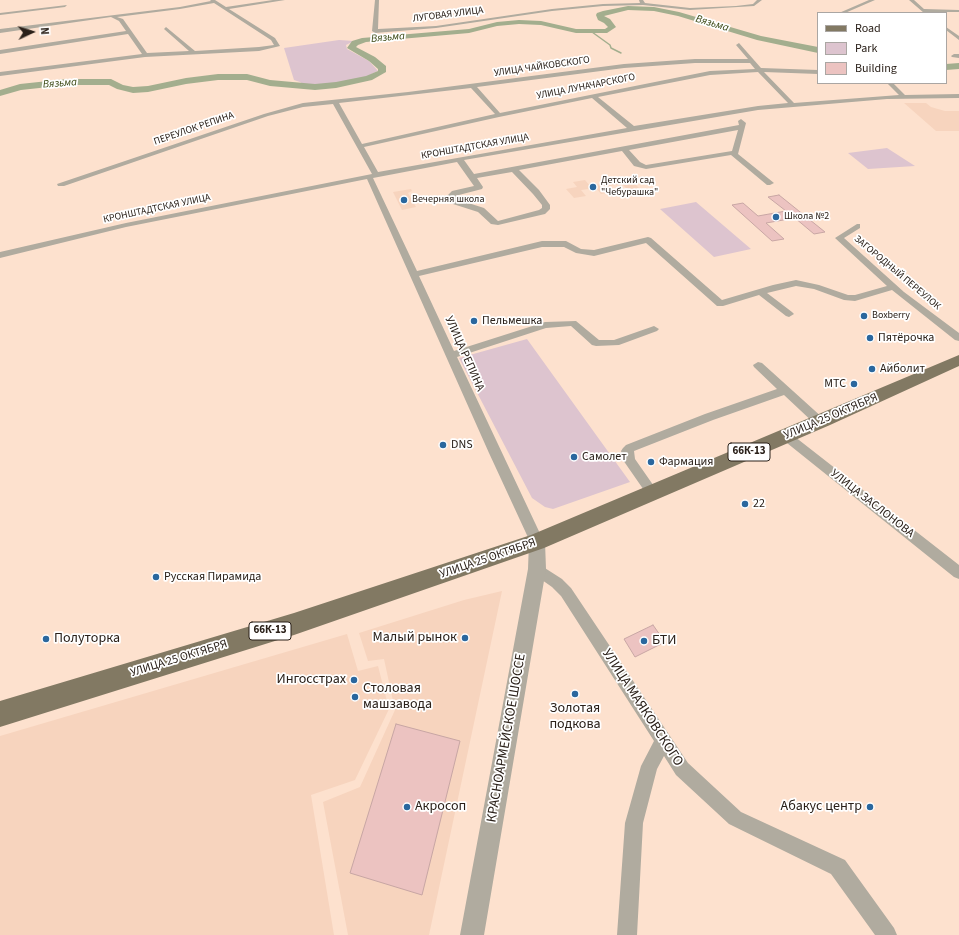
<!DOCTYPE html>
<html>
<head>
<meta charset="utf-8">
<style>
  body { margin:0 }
  #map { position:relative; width:959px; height:935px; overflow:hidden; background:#fde1ce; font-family:"Source Sans 3",sans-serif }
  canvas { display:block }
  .legend { position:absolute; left:817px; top:12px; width:130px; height:72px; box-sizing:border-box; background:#fff; border:1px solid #aaa6a3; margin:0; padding:5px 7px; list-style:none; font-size:12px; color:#2a2019 }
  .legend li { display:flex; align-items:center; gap:8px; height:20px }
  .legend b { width:20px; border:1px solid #aaa6a3 }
  .north { position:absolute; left:12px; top:12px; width:40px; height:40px; -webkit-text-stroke:3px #fff; paint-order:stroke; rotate:86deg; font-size:11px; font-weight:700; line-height:16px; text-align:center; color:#2a2019 }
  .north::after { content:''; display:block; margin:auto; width:14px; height:18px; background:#2a2019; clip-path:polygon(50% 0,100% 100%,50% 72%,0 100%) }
</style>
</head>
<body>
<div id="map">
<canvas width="959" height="935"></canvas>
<ul class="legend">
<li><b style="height:5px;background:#827963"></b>Road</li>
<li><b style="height:11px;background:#ddc4cf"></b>Park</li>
<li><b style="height:11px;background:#ecc3c1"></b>Building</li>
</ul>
<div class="north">N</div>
</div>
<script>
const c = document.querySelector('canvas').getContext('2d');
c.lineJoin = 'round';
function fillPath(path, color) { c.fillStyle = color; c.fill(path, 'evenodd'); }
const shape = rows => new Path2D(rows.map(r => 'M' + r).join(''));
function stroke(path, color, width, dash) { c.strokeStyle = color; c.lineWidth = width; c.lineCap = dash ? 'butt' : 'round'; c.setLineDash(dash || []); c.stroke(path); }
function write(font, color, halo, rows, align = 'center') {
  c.font = font + ' "Source Sans 3",sans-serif'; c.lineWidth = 3.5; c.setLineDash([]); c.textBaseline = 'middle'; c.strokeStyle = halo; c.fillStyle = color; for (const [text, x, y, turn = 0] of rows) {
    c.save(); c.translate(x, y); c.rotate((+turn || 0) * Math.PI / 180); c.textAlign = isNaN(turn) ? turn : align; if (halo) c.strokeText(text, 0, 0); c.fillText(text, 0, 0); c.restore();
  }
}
const built = shape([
  [904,103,926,103,931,107,945,111,959,111,959,131,936,131],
  [614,176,619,181,630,179,639,188,628,190,622,184,609,186,614,192,601,194,596,188,581,190,586,196,574,198,566,189,577,187,573,182,585,180,590,186,606,183,602,178],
  [411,189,412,191,408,193,416,207,402,210,393,192],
  [502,591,429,935,348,935,323,802,360,787,395,710,384,659,368,661,359,633,464,600],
  [347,634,358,671,378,666,389,709,355,780,311,795,334,935,0,935,0,736]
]);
const green = shape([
  [339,40,354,41,346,45,347,49,369,61,378,71,361,79,327,85,304,85,300,82,294,80,284,48],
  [887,148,915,166,868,169,848,153],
  [696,202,751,249,714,257,660,209],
  [527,339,630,482,553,509,545,507,532,498,459,358]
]);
const stream = shape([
  [592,32,610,45,611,48,621,53]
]);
const river = shape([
  [628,6,654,7,679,12,761,36,818,47,818,53,757,40,678,16,654,11,628,10,604,16,610,19,616,27,607,33,576,33,541,25,519,24,497,26,469,33,366,42,358,45,356,47,375,57,386,66,386,72,372,80,336,88,315,90,270,86,247,80,218,80,186,84,148,92,133,93,117,89,109,85,67,85,21,90,0,96,0,90,20,84,67,79,111,79,123,85,133,87,148,86,186,78,218,74,247,74,270,80,315,84,336,82,366,76,378,71,378,69,369,61,347,48,352,41,362,38,469,29,497,22,519,20,541,21,576,29,605,29,608,27,604,23,598,20,596,15,597,13,603,11,628,6],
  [959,63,959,69,946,70,946,64,959,63]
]);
const building = shape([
  [779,195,825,232,814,234,795,218,766,223,784,239,772,241,732,205,743,203,758,216,786,211,768,197,779,195],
  [653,625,665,642,635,657,624,639,653,625],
  [396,724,460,741,422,895,350,873,396,724]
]);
const minor = shape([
  [210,0,215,0,226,7,273,0,285,0,229,9,275,38,280,46,259,51,145,57,0,76,0,72,142,54,128,34,0,54,0,50,126,31,119,21,111,17,0,33,0,29,180,7,211,1,210,0],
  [214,3,271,40,274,45,259,47,195,51,166,27,164,29,189,51,147,53,123,19,117,17,180,9,214,3],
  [375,0,379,0,378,29,436,26,552,9,603,4,640,3,639,0,643,0,645,3,690,8,736,6,753,4,757,0,762,0,754,6,690,10,643,5,603,6,552,11,436,28,375,33,372,31,375,0],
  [869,0,875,0,845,13,839,13,869,0],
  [909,0,914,0,924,9,959,10,959,12,928,12,929,13,924,13,909,0],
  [67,5,65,7,0,15,0,13,67,5],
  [946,27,959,36,959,40,946,30,946,27],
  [739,43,761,68,818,70,818,74,764,72,794,103,899,95,887,83,893,83,905,95,959,94,959,98,887,99,758,110,464,160,474,174,739,125,738,121,741,119,746,123,738,154,774,183,770,185,767,185,731,155,646,169,634,166,622,151,519,170,539,190,550,205,550,209,545,214,498,225,491,224,478,212,453,204,447,196,452,191,474,186,457,162,373,178,417,271,542,241,566,241,581,249,594,250,648,237,651,238,722,300,773,285,796,280,819,285,848,295,855,295,887,286,835,238,857,224,860,224,860,228,844,238,904,292,959,333,959,341,955,340,892,290,855,301,844,300,814,289,796,286,767,293,792,312,794,314,789,317,786,316,759,295,723,306,717,306,646,243,594,256,576,253,564,247,542,247,419,276,454,351,545,322,576,321,599,340,614,340,654,326,659,329,657,331,619,345,596,346,592,345,571,326,546,328,457,357,544,542,542,546,537,548,532,546,489,453,367,179,126,227,0,258,0,252,126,223,372,174,333,104,303,107,268,116,64,186,58,186,57,184,264,114,303,103,408,92,624,64,695,59,748,59,736,45,739,43],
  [695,63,750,63,755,69,710,71,500,113,477,87,624,68,695,63],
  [758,72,788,103,758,106,634,126,598,97,710,75,758,72],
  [471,88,495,114,362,144,339,103,471,88],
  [592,98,627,128,378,172,364,147,499,117,592,98],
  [738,130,732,151,646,165,640,162,629,150,738,130],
  [512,172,533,194,542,205,542,208,539,210,498,221,484,208,459,200,455,196,482,189,483,187,477,178,512,172],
  [954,54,959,54,959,58,952,57,951,56,954,54],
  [758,362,762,363,824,419,826,422,824,425,820,426,816,425,784,395,713,420,634,451,635,459,658,492,656,496,652,497,648,496,623,460,621,451,623,448,626,445,705,414,777,389,754,367,753,365,758,362],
  [786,432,790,433,959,565,959,579,954,577,782,439,780,436,782,433,786,432],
  [537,563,562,579,571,588,688,763,741,812,845,860,894,928,897,935,875,935,831,874,729,824,676,775,664,756,657,769,643,823,637,935,617,935,625,823,641,766,654,741,561,596,552,587,532,573,530,569,532,565,537,563]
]);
const tertiary = shape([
  [537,535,543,537,545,542,546,569,484,935,460,935,528,569,529,542,531,537,537,535]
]);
const primary = shape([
  [959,355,959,366,830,425,544,548,294,635,0,727,0,701,294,613,531,535,959,355]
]);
const markers = [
  [593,187,4,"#2a679e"],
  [404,200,4,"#2a679e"],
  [776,217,4,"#2a679e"],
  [864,316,4,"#2a679e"],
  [474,321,4,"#2a679e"],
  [870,338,4,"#2a679e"],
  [872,369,4,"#2a679e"],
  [854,384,4,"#2a679e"],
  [443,445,4,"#2a679e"],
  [574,457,4,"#2a679e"],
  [651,462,4,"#2a679e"],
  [745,504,4,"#2a679e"],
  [156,577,4,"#2a679e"],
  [465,638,4,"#2a679e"],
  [46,639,4,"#2a679e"],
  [644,641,4,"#2a679e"],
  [354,680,4,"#2a679e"],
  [575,694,4,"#2a679e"],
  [355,697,4,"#2a679e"],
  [407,807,4,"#2a679e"],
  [870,807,4,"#2a679e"]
];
const farStreetnames = [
  ["ЛУГОВАЯ УЛИЦА",448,15,-7],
  ["УЛИЦА ЧАЙКОВСКОГО",542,67,-8],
  ["УЛИЦА ЛУНАЧАРСКОГО",586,87,-11],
  ["ПЕРЕУЛОК РЕПИНА",194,129,-19],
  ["КРОНШТАДТСКАЯ УЛИЦА",475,147,-10],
  ["КРОНШТАДТСКАЯ УЛИЦА",157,209,-12],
  ["ЗАГОРОДНЫЙ ПЕРЕУЛОК",897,273,40]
];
const farPoinames = [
  ["Детский сад",601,181],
  ["\"Чебурашка\"",601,193],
  ["Вечерняя школа",412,200],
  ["Школа №2",784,217],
  ["Boxberry",872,316]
];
const farWaternames = [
  ["Вязьма",712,24,16],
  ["Вязьма",388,38,-5],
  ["Вязьма",60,84,-4]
];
const shields = [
  [749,452,42],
  [270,631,42]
];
const shieldNames = [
  ["66К-13",749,452],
  ["66К-13",270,631]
];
const poiNames = [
  ["Пельмешка",482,321],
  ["Пятёрочка",878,338],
  ["Айболит",880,369],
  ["МТС",846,384,"right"],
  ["DNS",451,445],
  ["Самолет",582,457],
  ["Фармация",659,462],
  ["22",753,504],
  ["Русская Пирамида",164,577]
];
const streetNames = [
  ["УЛИЦА РЕПИНА",464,354,66],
  ["УЛИЦА 25 ОКТЯБРЯ",831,417,-23],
  ["УЛИЦА ЗАСЛОНОВА",872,504,38],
  ["УЛИЦА 25 ОКТЯБРЯ",488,559,-19],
  ["УЛИЦА 25 ОКТЯБРЯ",179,659,-17]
];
const nearPoinames = [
  ["Малый рынок",457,638,"right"],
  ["Полуторка",54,639],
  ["БТИ",652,641],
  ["Ингосстрах",346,680,"right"],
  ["Столовая",363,689],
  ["машзавода",363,705],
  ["Золотая",575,709,"center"],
  ["подкова",575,725,"center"],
  ["Акросоп",415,807],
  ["Абакус центр",862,807,"right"]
];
const nearStreetnames = [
  ["УЛИЦА МАЯКОВСКОГО",642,708,57],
  ["КРАСНОАРМЕЙСКОЕ ШОССЕ",507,738,-80]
];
fillPath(built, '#f7d4be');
fillPath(green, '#ddc4cf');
stroke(stream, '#a3ae8e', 1.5);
fillPath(river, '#a3ae8e');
fillPath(building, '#ecc3c1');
stroke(building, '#c8a6a4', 1);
fillPath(minor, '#b0ab9f');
fillPath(tertiary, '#b0ab9f');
fillPath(primary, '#827963');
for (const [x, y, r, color] of markers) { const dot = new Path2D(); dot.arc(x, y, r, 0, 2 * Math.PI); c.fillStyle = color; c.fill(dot); stroke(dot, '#fff', 1.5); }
write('10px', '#2a2019', '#fff', farStreetnames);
write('10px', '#2a2019', '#fff', farPoinames, 'left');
write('italic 11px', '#374510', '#fff', farWaternames);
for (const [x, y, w] of shields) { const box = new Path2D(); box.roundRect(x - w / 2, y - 9, w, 18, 3); c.fillStyle = '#fff'; c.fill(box); stroke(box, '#2a2019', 1); }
write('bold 11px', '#2a2019', null, shieldNames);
write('12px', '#2a2019', '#fff', poiNames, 'left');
write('12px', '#2a2019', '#fff', streetNames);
write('14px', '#2a2019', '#fff', nearPoinames, 'left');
write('14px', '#2a2019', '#fff', nearStreetnames);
</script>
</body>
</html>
